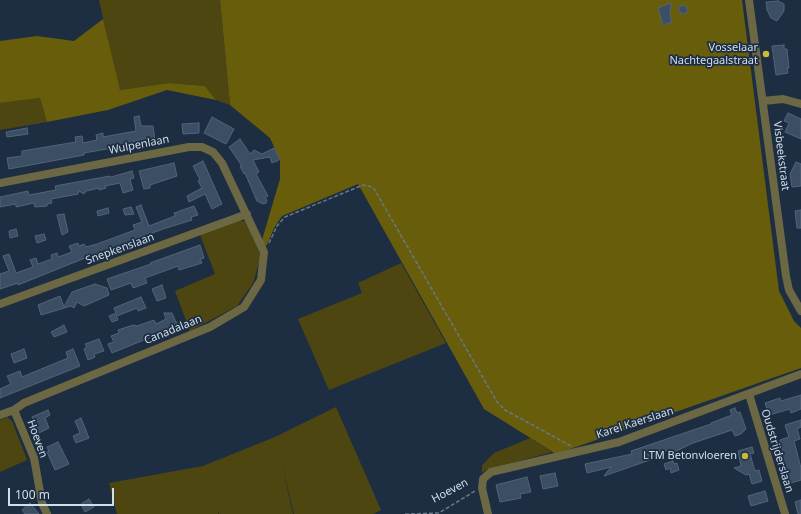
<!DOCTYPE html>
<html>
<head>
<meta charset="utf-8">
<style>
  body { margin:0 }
  #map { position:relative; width:801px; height:514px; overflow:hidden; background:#1d2e42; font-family:"Noto Sans",sans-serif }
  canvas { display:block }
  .scale { position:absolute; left:8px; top:488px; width:106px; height:18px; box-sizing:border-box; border:2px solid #d3deeb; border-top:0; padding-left:5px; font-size:12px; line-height:14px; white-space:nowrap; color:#d3deeb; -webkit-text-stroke:3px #1d2e42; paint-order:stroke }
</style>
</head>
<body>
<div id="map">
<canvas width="801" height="514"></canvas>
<div class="scale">100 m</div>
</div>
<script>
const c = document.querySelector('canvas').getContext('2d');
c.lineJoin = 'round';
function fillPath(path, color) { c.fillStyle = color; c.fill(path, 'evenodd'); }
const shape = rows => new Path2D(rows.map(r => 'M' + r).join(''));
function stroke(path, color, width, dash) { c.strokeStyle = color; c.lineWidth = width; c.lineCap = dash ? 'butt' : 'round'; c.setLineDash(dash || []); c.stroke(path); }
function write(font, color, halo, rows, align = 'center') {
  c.font = font + ' "Noto Sans",sans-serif'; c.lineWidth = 3.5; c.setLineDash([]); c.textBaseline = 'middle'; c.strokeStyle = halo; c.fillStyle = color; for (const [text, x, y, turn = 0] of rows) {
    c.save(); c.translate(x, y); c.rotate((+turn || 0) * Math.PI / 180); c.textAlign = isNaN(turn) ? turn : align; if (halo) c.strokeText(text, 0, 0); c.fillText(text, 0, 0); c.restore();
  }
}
const green = shape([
  [99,0,220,0,230,105,216,100,205,86,169,83,120,90,116,78],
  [40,98,47,122,0,130,0,103],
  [237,221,245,221,259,250,260,259,253,283,237,306,190,331,175,291,215,274,200,235],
  [401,263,446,343,329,390,298,319,362,293,358,283],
  [336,407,381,510,373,514,294,514,281,461,293,514,219,514,218,512,218,514,117,514,109,483,203,466,275,437],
  [7,417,12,421,27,460,0,472,0,420],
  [530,438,552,452,486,470,482,473,482,465,494,453]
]);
const forest = shape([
  [220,0,742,0,779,291,794,321,801,328,801,368,556,454,484,409,358,184,282,216,274,228,267,245,265,246,262,240,280,179,280,160,270,138,230,105],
  [103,19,120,90,169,83,205,86,216,100,167,90,108,110,47,122,40,98,0,103,0,41,37,36,74,41]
]);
const building = shape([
  [778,1,784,4,784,11,777,21,771,18,767,10,766,2,778,1],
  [671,3,670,16,672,22,663,25,658,8,671,3],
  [685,5,688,12,681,14,678,7,685,5],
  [784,45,784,49,787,49,789,68,787,68,788,73,776,75,772,46,784,45],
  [788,113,801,119,801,139,785,132,789,123,784,121,788,113],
  [139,116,141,126,153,126,155,141,150,142,149,138,134,141,135,144,84,153,84,155,9,169,7,158,22,156,22,151,76,142,75,137,82,136,83,143,97,140,96,135,103,133,103,137,136,131,134,117,139,116],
  [212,117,234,129,226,144,204,133,212,117],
  [199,123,199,133,183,134,182,124,199,123],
  [27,128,28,134,7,137,6,132,27,128],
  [240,139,250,154,254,150,262,154,274,148,279,158,279,160,272,163,270,157,253,160,259,172,256,174,268,196,265,197,267,200,266,203,263,204,257,201,245,173,244,174,240,166,242,166,229,147,240,139],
  [203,161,222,204,212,209,205,194,189,202,187,196,202,188,198,181,200,180,193,166,203,161],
  [796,162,801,164,801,186,792,187,790,174,796,162],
  [174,163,177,176,150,185,150,188,144,189,139,171,174,163],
  [132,171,134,178,130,179,133,190,123,193,120,183,105,186,106,188,99,190,99,188,86,191,84,194,79,191,78,194,51,199,52,203,47,204,47,206,35,207,34,203,16,207,16,204,0,207,0,197,28,191,29,195,56,190,55,186,110,176,111,177,132,171],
  [141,205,149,226,175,216,174,213,194,206,198,215,191,217,192,220,163,229,96,255,95,254,18,285,18,283,0,289,0,274,9,271,3,256,9,254,16,273,33,267,30,260,36,258,38,264,52,259,51,255,57,253,58,257,72,252,69,246,78,243,79,246,84,244,86,247,97,244,135,230,133,225,142,222,136,207,141,205],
  [131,207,134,214,125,215,123,209,131,207],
  [108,208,109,213,98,216,97,211,108,208],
  [801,210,801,228,797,228,795,211,801,210],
  [64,214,68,232,62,235,57,215,64,214],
  [16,229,18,236,10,238,9,231,16,229],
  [44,234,46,240,37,243,35,236,44,234],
  [200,245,204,258,200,259,202,263,179,270,178,266,170,269,145,278,147,283,133,288,131,283,111,290,107,279,151,264,150,263,200,245],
  [95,284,107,288,109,295,84,306,77,302,74,308,71,306,41,315,38,305,60,296,64,307,72,292,95,284],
  [162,285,166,298,157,301,152,289,162,285],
  [141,297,146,308,138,311,137,308,117,316,116,315,118,320,112,322,109,316,116,313,114,308,141,297],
  [164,313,172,313,177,324,171,329,112,353,108,344,114,342,111,336,119,333,118,330,133,325,137,326,154,320,156,324,166,319,164,313],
  [64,325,67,332,54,337,51,332,64,325],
  [99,339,104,351,94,354,95,357,88,360,84,349,87,347,85,344,99,339],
  [24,349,27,358,14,363,11,354,24,349],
  [73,349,80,366,0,398,0,389,11,384,7,376,20,371,22,377,68,358,66,352,73,349],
  [801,395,801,409,791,413,790,409,769,415,765,403,780,398,781,401,801,395],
  [735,408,737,413,740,412,746,429,741,434,735,436,732,430,693,443,670,454,669,450,665,451,649,457,650,460,604,476,611,467,587,473,585,464,632,454,631,451,711,424,711,423,732,415,730,410,735,408],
  [48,410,50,415,45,418,49,428,39,433,32,417,48,410],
  [81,418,89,438,76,443,73,436,80,433,75,421,81,418],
  [801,420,801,427,797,429,800,439,794,441,801,468,801,480,791,483,780,453,783,452,780,440,789,437,785,425,801,420],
  [58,442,69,464,55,470,47,452,49,451,47,447,58,442],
  [752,447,754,453,750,454,755,471,759,470,762,481,752,484,749,474,746,475,734,468,741,466,738,451,752,447],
  [673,461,674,464,677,463,679,470,671,473,670,468,666,470,664,464,673,461],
  [555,473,558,486,543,489,540,476,555,473],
  [527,477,531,492,520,494,521,498,500,502,496,485,527,477],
  [765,491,768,501,751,506,748,496,765,491],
  [89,499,94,507,85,512,81,504,89,499],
  [801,500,801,514,798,514,795,502,801,500],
  [30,503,39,514,25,514,22,510,30,503]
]);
const path = shape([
  [269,243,277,226,285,217,363,185,373,187,497,402,505,410,571,446],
  [405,514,439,513,475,491]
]);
const minor = shape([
  [749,0,786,276,789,290,801,311],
  [763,101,783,99,801,104],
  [0,183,189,147,202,147,213,152,222,163,264,252,261,280,244,307,210,327,24,403,14,410,0,415],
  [0,304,247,214],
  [749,394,785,514],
  [14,410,34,458,42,503,47,514],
  [488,514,482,488,483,479,491,472,619,442,801,374]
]);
const markers = [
  [766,54,4,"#cbb939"],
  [745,456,4,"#cbb939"]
];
const poiNames = [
  ["Vosselaar",758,48],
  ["Nachtegaalstraat",758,61],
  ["LTM Betonvloeren",737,456]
];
const streetNames = [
  ["Wulpenlaan",139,145,-11],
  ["Visbeekstraat",781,156,83],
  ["Snepkenslaan",120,249,-20],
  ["Canadalaan",173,330,-22],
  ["Karel Kaerslaan",635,423,-18],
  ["Hoeven",37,439,70],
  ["Oudstrijderslaan",777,451,73],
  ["Hoeven",450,491,-28]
];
fillPath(green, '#4e4610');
fillPath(forest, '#675d0b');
fillPath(building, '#3c4e64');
stroke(building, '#51647a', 1);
stroke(path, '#697788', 1.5, [4, 2]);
stroke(minor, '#6d6844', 8);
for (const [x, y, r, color] of markers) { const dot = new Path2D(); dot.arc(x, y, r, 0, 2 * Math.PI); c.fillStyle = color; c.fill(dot); stroke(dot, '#1d2e42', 1.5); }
write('11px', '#d3deeb', '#1d2e42', poiNames, 'right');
write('11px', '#d3deeb', '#1d2e42', streetNames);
</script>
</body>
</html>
